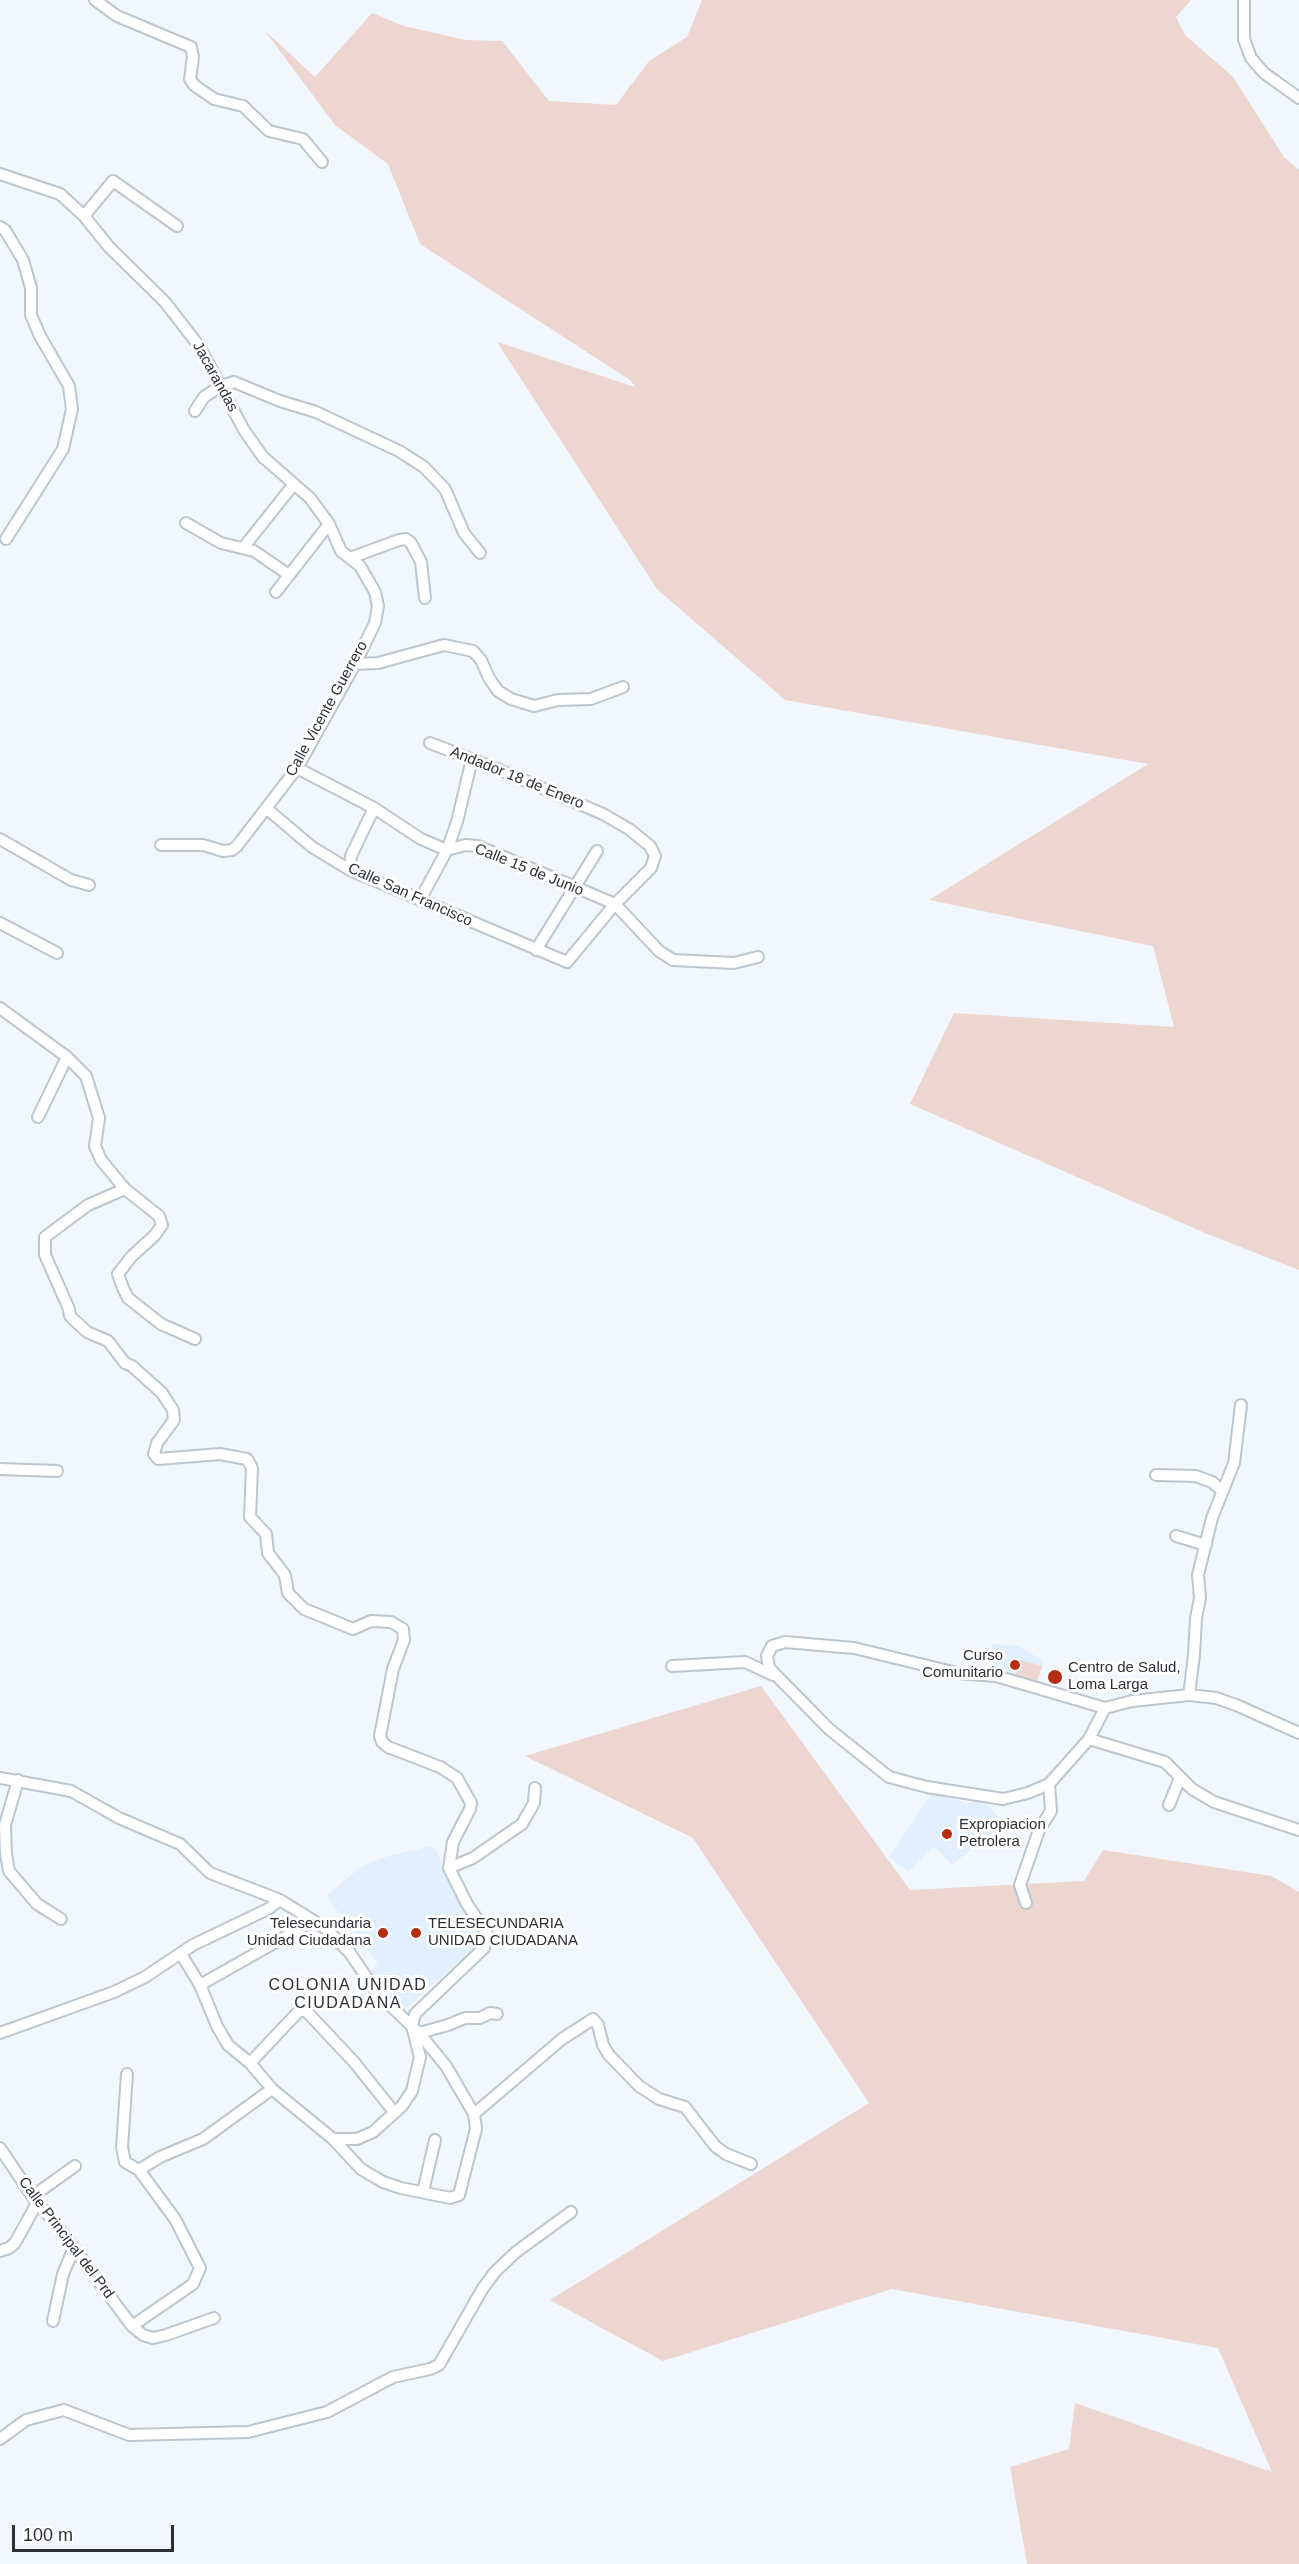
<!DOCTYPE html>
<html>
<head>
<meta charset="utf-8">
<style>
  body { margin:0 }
  #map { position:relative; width:1299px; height:2564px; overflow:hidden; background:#f2f7fd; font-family:Arial,sans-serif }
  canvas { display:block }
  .scale { position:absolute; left:12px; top:2525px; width:162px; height:27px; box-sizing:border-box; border:3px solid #2d3034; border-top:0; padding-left:8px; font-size:18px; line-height:21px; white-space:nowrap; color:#2d3034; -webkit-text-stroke:4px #fff; paint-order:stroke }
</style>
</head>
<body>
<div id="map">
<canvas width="1299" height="2564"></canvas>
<div class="scale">100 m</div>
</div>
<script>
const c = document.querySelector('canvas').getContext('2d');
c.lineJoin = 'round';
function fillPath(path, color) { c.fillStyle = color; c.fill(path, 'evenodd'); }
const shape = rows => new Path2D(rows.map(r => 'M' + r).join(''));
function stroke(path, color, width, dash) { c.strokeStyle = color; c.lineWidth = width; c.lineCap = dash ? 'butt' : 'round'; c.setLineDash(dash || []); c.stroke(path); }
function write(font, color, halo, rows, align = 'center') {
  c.font = font + ' Arial,sans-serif'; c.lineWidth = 6; c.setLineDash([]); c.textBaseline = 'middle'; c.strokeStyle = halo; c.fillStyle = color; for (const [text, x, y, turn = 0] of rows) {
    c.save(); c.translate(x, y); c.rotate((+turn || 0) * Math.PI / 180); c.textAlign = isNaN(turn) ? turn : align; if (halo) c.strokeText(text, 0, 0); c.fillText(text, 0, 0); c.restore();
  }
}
const built = shape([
  [993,1644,1018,1646,1039,1658,1043,1661,1036,1685,988,1669],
  [932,1793,969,1803,983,1800,1004,1823,952,1865,934,1846,908,1872,889,1857],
  [431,1846,437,1851,449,1883,475,1928,481,1942,404,2010,370,1973,378,1963,326,1896,362,1866,389,1856]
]);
const green = shape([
  [702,0,1191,0,1176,17,1185,35,1233,77,1284,157,1299,170,1299,1270,1205,1233,910,1104,954,1013,1174,1027,1153,946,929,900,1148,764,785,700,657,589,497,342,635,387,630,380,420,244,388,164,335,125,265,31,315,77,372,13,404,26,466,40,502,41,549,101,616,105,649,61,687,37],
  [1020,1660,1042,1666,1036,1684,1015,1677],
  [761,1686,910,1890,1084,1881,1103,1850,1271,1876,1299,1892,1299,2564,1027,2564,1010,2467,1069,2449,1075,2403,1272,2472,1218,2348,892,2289,663,2361,550,2300,869,2103,693,1838,525,1756]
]);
const street = shape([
  [95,0,117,16,191,47,193,57,190,79,194,85,214,99,243,106,269,131,303,139,322,162],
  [1244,0,1244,39,1251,58,1264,73,1299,98],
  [0,174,60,194,84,216,109,247,165,302,199,346,244,430,263,457,310,498,329,524,341,551,360,566,375,592,378,606,375,623,355,664,297,768,237,846,232,850,223,851,203,845,161,845],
  [84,216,113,181,177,226],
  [0,227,5,230,23,260,31,288,31,315,40,336,69,386,72,409,63,449,6,539],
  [195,411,204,397,221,386,234,382,280,401,316,412,399,451,424,467,445,489,464,533,480,553],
  [186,523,221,543,254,551,289,575],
  [243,548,294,484],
  [350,558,399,540,406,539,411,543,421,562,425,598],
  [276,592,329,524],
  [355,664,378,663,444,645,473,651,481,660,489,678,498,691,511,699,534,706,558,700,591,699,623,687],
  [297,768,374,808,421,839,447,850,465,845,478,846,615,904,659,951,673,960,734,963,758,957],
  [266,808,312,847,350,870,567,962,615,904,651,868,655,856,650,846,629,829,603,814,502,771,430,743],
  [0,839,71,880,89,885],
  [350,870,351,856,374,808],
  [420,900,447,850,457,822,472,759],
  [0,923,57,953],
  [536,950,597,851],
  [0,1008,67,1057,86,1076,99,1118,95,1146,101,1160,125,1189,159,1216,162,1225,155,1235,131,1257,118,1274,123,1288,128,1298,161,1324,195,1339],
  [38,1117,67,1057],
  [125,1189,88,1205,45,1237,45,1255,69,1309,70,1316,87,1332,108,1341,125,1363,132,1366,162,1393,173,1410,174,1420,157,1443,154,1454,158,1459,220,1454,247,1459,252,1468,250,1517,266,1534,268,1553,285,1575,288,1593,304,1609,353,1629,371,1621,391,1622,403,1629,404,1640,393,1669,380,1736,382,1742,388,1747,440,1767,451,1774,457,1778,471,1803,470,1809,453,1842,449,1868,467,1904,487,1934,484,1948,415,2014,412,2026,420,2057,412,2091,402,2106,373,2132,357,2139,333,2139],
  [0,1469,57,1471],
  [1156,1475,1196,1476,1212,1482,1221,1490],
  [1176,1536,1206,1545],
  [672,1666,745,1662,773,1675],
  [1189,1695,1194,1655,1196,1618,1200,1598,1198,1575,1212,1518,1234,1463,1241,1405],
  [1105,1708,1132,1701,1189,1695,1216,1698,1236,1705,1299,1733],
  [1089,1739,1165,1762,1192,1789,1214,1802,1299,1830],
  [0,1778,71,1791,119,1818,180,1844,210,1873,280,1900,325,1928,350,1953,377,1993,419,2033,446,2066,474,2114,476,2129,459,2195,450,2198,401,2188,383,2182,361,2169,333,2139,272,2089,250,2063,228,2045,217,2026,200,1985,181,1954],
  [18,1780,5,1825,6,1854,9,1871,37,1904,61,1919],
  [1049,1784,1028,1793,1003,1799,927,1787,889,1777,829,1729,769,1668,767,1656,772,1646,785,1642,854,1648,957,1673,996,1676,1105,1708],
  [1169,1805,1180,1778],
  [449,1868,473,1858,522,1824,534,1803,535,1788],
  [1026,1903,1020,1885,1039,1830,1051,1811,1049,1784,1089,1739,1105,1708],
  [200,1985,313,1921],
  [0,2033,114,1992,145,1977,193,1945,268,1909,280,1900],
  [419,2033,448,2025,465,2018,480,2018,490,2013,497,2014],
  [250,2063,300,2010,307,2012,354,2062,394,2112],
  [127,2074,122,2147,125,2162,139,2170],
  [474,2114,562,2039,593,2019,598,2025,603,2045,609,2055,639,2086,659,2099,685,2107,715,2146,726,2154,751,2164],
  [0,2148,37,2203,52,2219,132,2326,143,2335,153,2338,166,2335,214,2318],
  [423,2192,435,2140],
  [33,2196,75,2166],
  [0,2251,9,2248,15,2243,37,2203],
  [53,2321,63,2274,73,2250],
  [132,2326,193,2284,200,2268,175,2219,139,2170,160,2157,203,2139,272,2089],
  [0,2439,26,2420,64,2410,129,2435,248,2432,327,2412,393,2377,430,2369,439,2365,483,2288,495,2272,516,2252,571,2212]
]);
const markers = [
  [1015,1665,6,"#b82c11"],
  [1055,1677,8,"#b82c11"],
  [947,1834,6,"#b82c11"],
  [383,1933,6,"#b82c11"],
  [416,1933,6,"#b82c11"]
];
const streetNames = [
  ["Jacarandas",215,377,61],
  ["Calle Vicente Guerrero",327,709,-61],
  ["Andador 18 de Enero",517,778,22],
  ["Calle 15 de Junio",529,870,22],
  ["Calle San Francisco",410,895,24],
  ["Calle Principal del Prd",66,2238,53]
];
const poiNames = [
  ["Curso",1003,1656,"right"],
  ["Comunitario",1003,1673,"right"],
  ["Centro de Salud,",1068,1668],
  ["Loma Larga",1068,1685],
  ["Expropiacion",959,1825],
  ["Petrolera",959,1842],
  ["Telesecundaria",371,1924,"right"],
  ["Unidad Ciudadana",371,1941,"right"],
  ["TELESECUNDARIA",428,1924],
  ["UNIDAD CIUDADANA",428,1941]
];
const neighbourhoodNames = [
  ["COLONIA UNIDAD",348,1986],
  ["CIUDADANA",348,2004]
];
fillPath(built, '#e1effe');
fillPath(green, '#edd5d0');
stroke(street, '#bdc5cf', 14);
stroke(street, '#fff', 10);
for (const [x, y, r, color] of markers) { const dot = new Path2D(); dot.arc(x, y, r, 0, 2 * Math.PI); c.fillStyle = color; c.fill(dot); stroke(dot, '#fff', 2); }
write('15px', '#2d3034', '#fff', streetNames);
write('15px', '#2d3034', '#fff', poiNames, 'left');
c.letterSpacing = '1.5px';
write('16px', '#2d3034', '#fff', neighbourhoodNames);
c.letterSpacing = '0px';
</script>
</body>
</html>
